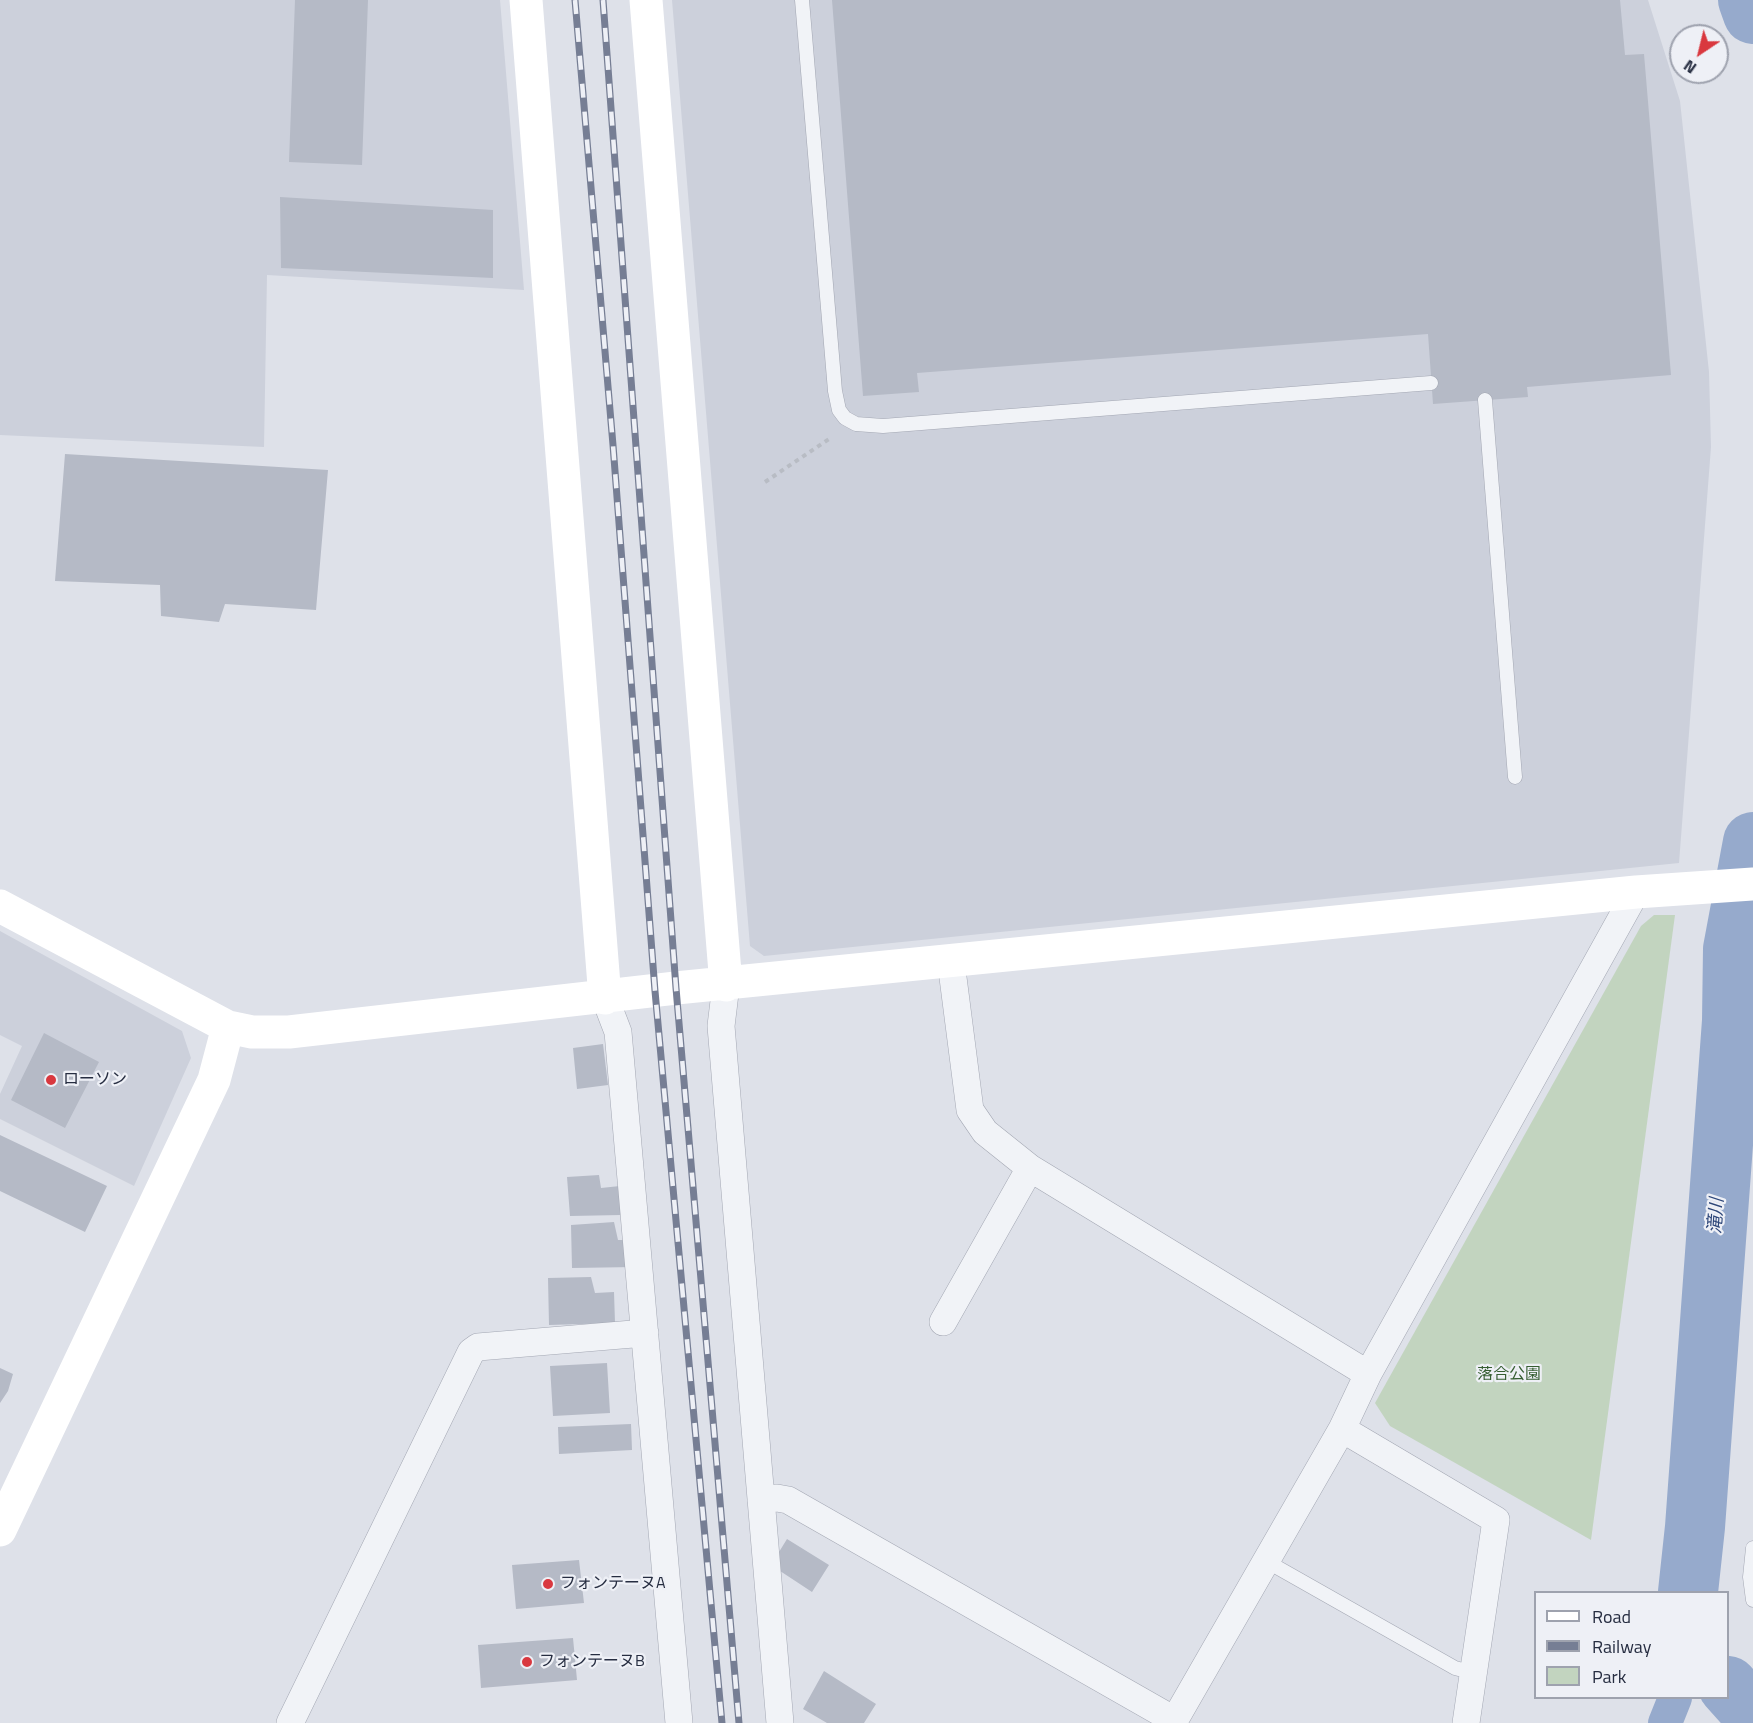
<!DOCTYPE html>
<html>
<head>
<meta charset="utf-8">
<style>
  body { margin:0 }
  #map { position:relative; width:1753px; height:1723px; overflow:hidden; background:#dee1e9; font-family:"Titillium Web",sans-serif }
  canvas { display:block }
  .legend { position:absolute; left:1534px; top:1591px; width:195px; height:108px; box-sizing:border-box; background:#eef0f6; border:2px solid #9ea2ae; margin:0; padding:8px 10px; list-style:none; font-size:18px; color:#262d41 }
  .legend li { display:flex; align-items:center; gap:12px; height:30px }
  .legend b { width:30px; border:2px solid #9ea2ae }
  .north { position:absolute; left:1669px; top:24px; width:60px; height:60px; box-sizing:border-box; background:#eef0f6; border:2px solid #9ea2ae; border-radius:50%; rotate:215deg; font-size:16px; font-weight:700; line-height:24px; text-align:center; color:#262d41 }
  .north::after { content:''; display:block; margin:auto; width:21px; height:27px; background:#d9383f; clip-path:polygon(50% 0,100% 100%,50% 72%,0 100%) }
</style>
</head>
<body>
<div id="map">
<canvas width="1753" height="1723"></canvas>
<ul class="legend">
<li><b style="height:8px;background:#fff"></b>Road</li>
<li><b style="height:8px;background:#767e94"></b>Railway</li>
<li><b style="height:16px;background:#c2d4bf"></b>Park</li>
</ul>
<div class="north">N</div>
</div>
<script>
const c = document.querySelector('canvas').getContext('2d');
c.lineJoin = 'round';
function fillPath(path, color) { c.fillStyle = color; c.fill(path, 'evenodd'); }
const shape = rows => new Path2D(rows.map(r => 'M' + r).join(''));
function stroke(path, color, width, dash) { c.strokeStyle = color; c.lineWidth = width; c.lineCap = dash ? 'butt' : 'round'; c.setLineDash(dash || []); c.stroke(path); }
function write(font, color, halo, rows, align = 'center') {
  c.font = font + ' "Titillium Web","Noto Sans JP",sans-serif'; c.lineWidth = 4.5; c.setLineDash([]); c.textBaseline = 'middle'; c.strokeStyle = halo; c.fillStyle = color; for (const [text, x, y, turn = 0] of rows) {
    c.save(); c.translate(x, y); c.rotate((+turn || 0) * Math.PI / 180); c.textAlign = isNaN(turn) ? turn : align; if (halo) c.strokeText(text, 0, 0); c.fillText(text, 0, 0); c.restore();
  }
}
const built = shape([
  [0,0,500,0,524,290,267,275,264,447,0,435],
  [672,0,1648,0,1680,101,1709,372,1711,447,1679,863,764,956,750,946],
  [0,931,182,1031,191,1058,134,1186,0,1119,0,1094,22,1046,0,1035]
]);
const green = shape([
  [1654,915,1675,915,1591,1540,1390,1426,1375,1403,1641,926]
]);
const canal = shape([
  [1665,1723,1675,1698]
]);
const river = shape([
  [1748,0,1753,14],
  [1688,1592,1695,1527,1732,1021,1733,949,1753,842],
  [1728,1686,1753,1714]
]);
const building = shape([
  [295,0,368,0,362,165,289,162],
  [832,0,1620,0,1625,55,1644,54,1671,375,1527,387,1528,397,1433,404,1428,334,917,373,919,392,863,396],
  [280,197,493,210,493,278,281,268],
  [65,454,328,470,316,610,225,604,219,622,161,616,160,585,55,581],
  [44,1033,99,1062,65,1128,11,1100],
  [603,1044,608,1085,577,1089,573,1048],
  [0,1135,107,1186,85,1232,0,1191],
  [599,1175,601,1188,620,1186,621,1215,570,1216,567,1177],
  [614,1222,618,1240,633,1240,635,1267,572,1268,571,1225],
  [591,1277,595,1293,614,1292,615,1323,549,1325,548,1278],
  [607,1363,610,1413,553,1416,550,1366],
  [0,1368,13,1374,8,1391,0,1403],
  [631,1424,632,1450,559,1454,558,1427],
  [787,1539,829,1565,812,1592,771,1565],
  [579,1560,584,1603,516,1609,512,1565],
  [573,1638,577,1680,481,1688,478,1645],
  [824,1671,876,1704,864,1723,827,1723,803,1709]
]);
const path = shape([
  [765,482,832,437]
]);
const lane = shape([
  [802,0,835,391,839,410,845,418,856,424,883,426,1431,383],
  [1485,400,1515,777],
  [1753,1548,1750,1577,1753,1600],
  [1266,1561,1455,1668,1474,1673]
]);
const street = shape([
  [951,962,970,1110,985,1132,1030,1168,1368,1374],
  [726,985,721,1026,780,1723],
  [605,998,618,1032,679,1723],
  [943,1322,1030,1168],
  [1342,1429,1496,1520,1466,1723],
  [761,1500,777,1498,788,1500,1174,1720],
  [290,1723,471,1352,478,1347,645,1333],
  [1173,1723,1342,1429,1368,1374,1636,892]
]);
const secondary = shape([
  [526,0,605,998],
  [646,0,726,985],
  [0,906,228,1027,252,1032,289,1032,676,988,1636,892,1753,884],
  [0,1530,214,1080,228,1027]
]);
const rail = shape([
  [575,0,613,445,655,991,722,1723],
  [603,0,676,988,739,1723]
]);
const markers = [
  [51,1080,6,"#d9383f"],
  [548,1584,6,"#d9383f"],
  [527,1662,6,"#d9383f"]
];
const poiNames = [
  ["ローソン",63,1080],
  ["フォンテーヌA",560,1584],
  ["フォンテーヌB",539,1662]
];
const parkNames = [
  ["落合公園",1509,1375]
];
const waterNames = [
  ["滝川",1717,1216,-86]
];
fillPath(built, '#ccd0db');
fillPath(green, '#c2d4bf');
stroke(canal, '#96aacc', 34);
stroke(river, '#96aacc', 60);
fillPath(building, '#b5bac6');
stroke(lane, '#a3a7b3', 15);
stroke(street, '#a3a7b3', 28);
stroke(path, '#b8bcc4', 4, [4.5, 4.5]);
stroke(lane, '#f1f3f7', 14);
stroke(street, '#f1f3f7', 27);
stroke(secondary, '#fff', 33);
stroke(rail, '#767e94', 7);
stroke(rail, '#eef0f6', 4.5, [14]);
for (const [x, y, r, color] of markers) { const dot = new Path2D(); dot.arc(x, y, r, 0, 2 * Math.PI); c.fillStyle = color; c.fill(dot); stroke(dot, '#eef0f6', 2); }
write('16px', '#262d41', '#eef0f6', poiNames, 'left');
write('16px', '#365e32', '#eef0f6', parkNames);
write('italic 18px', '#2d4679', '#eef0f6', waterNames);
</script>
</body>
</html>
